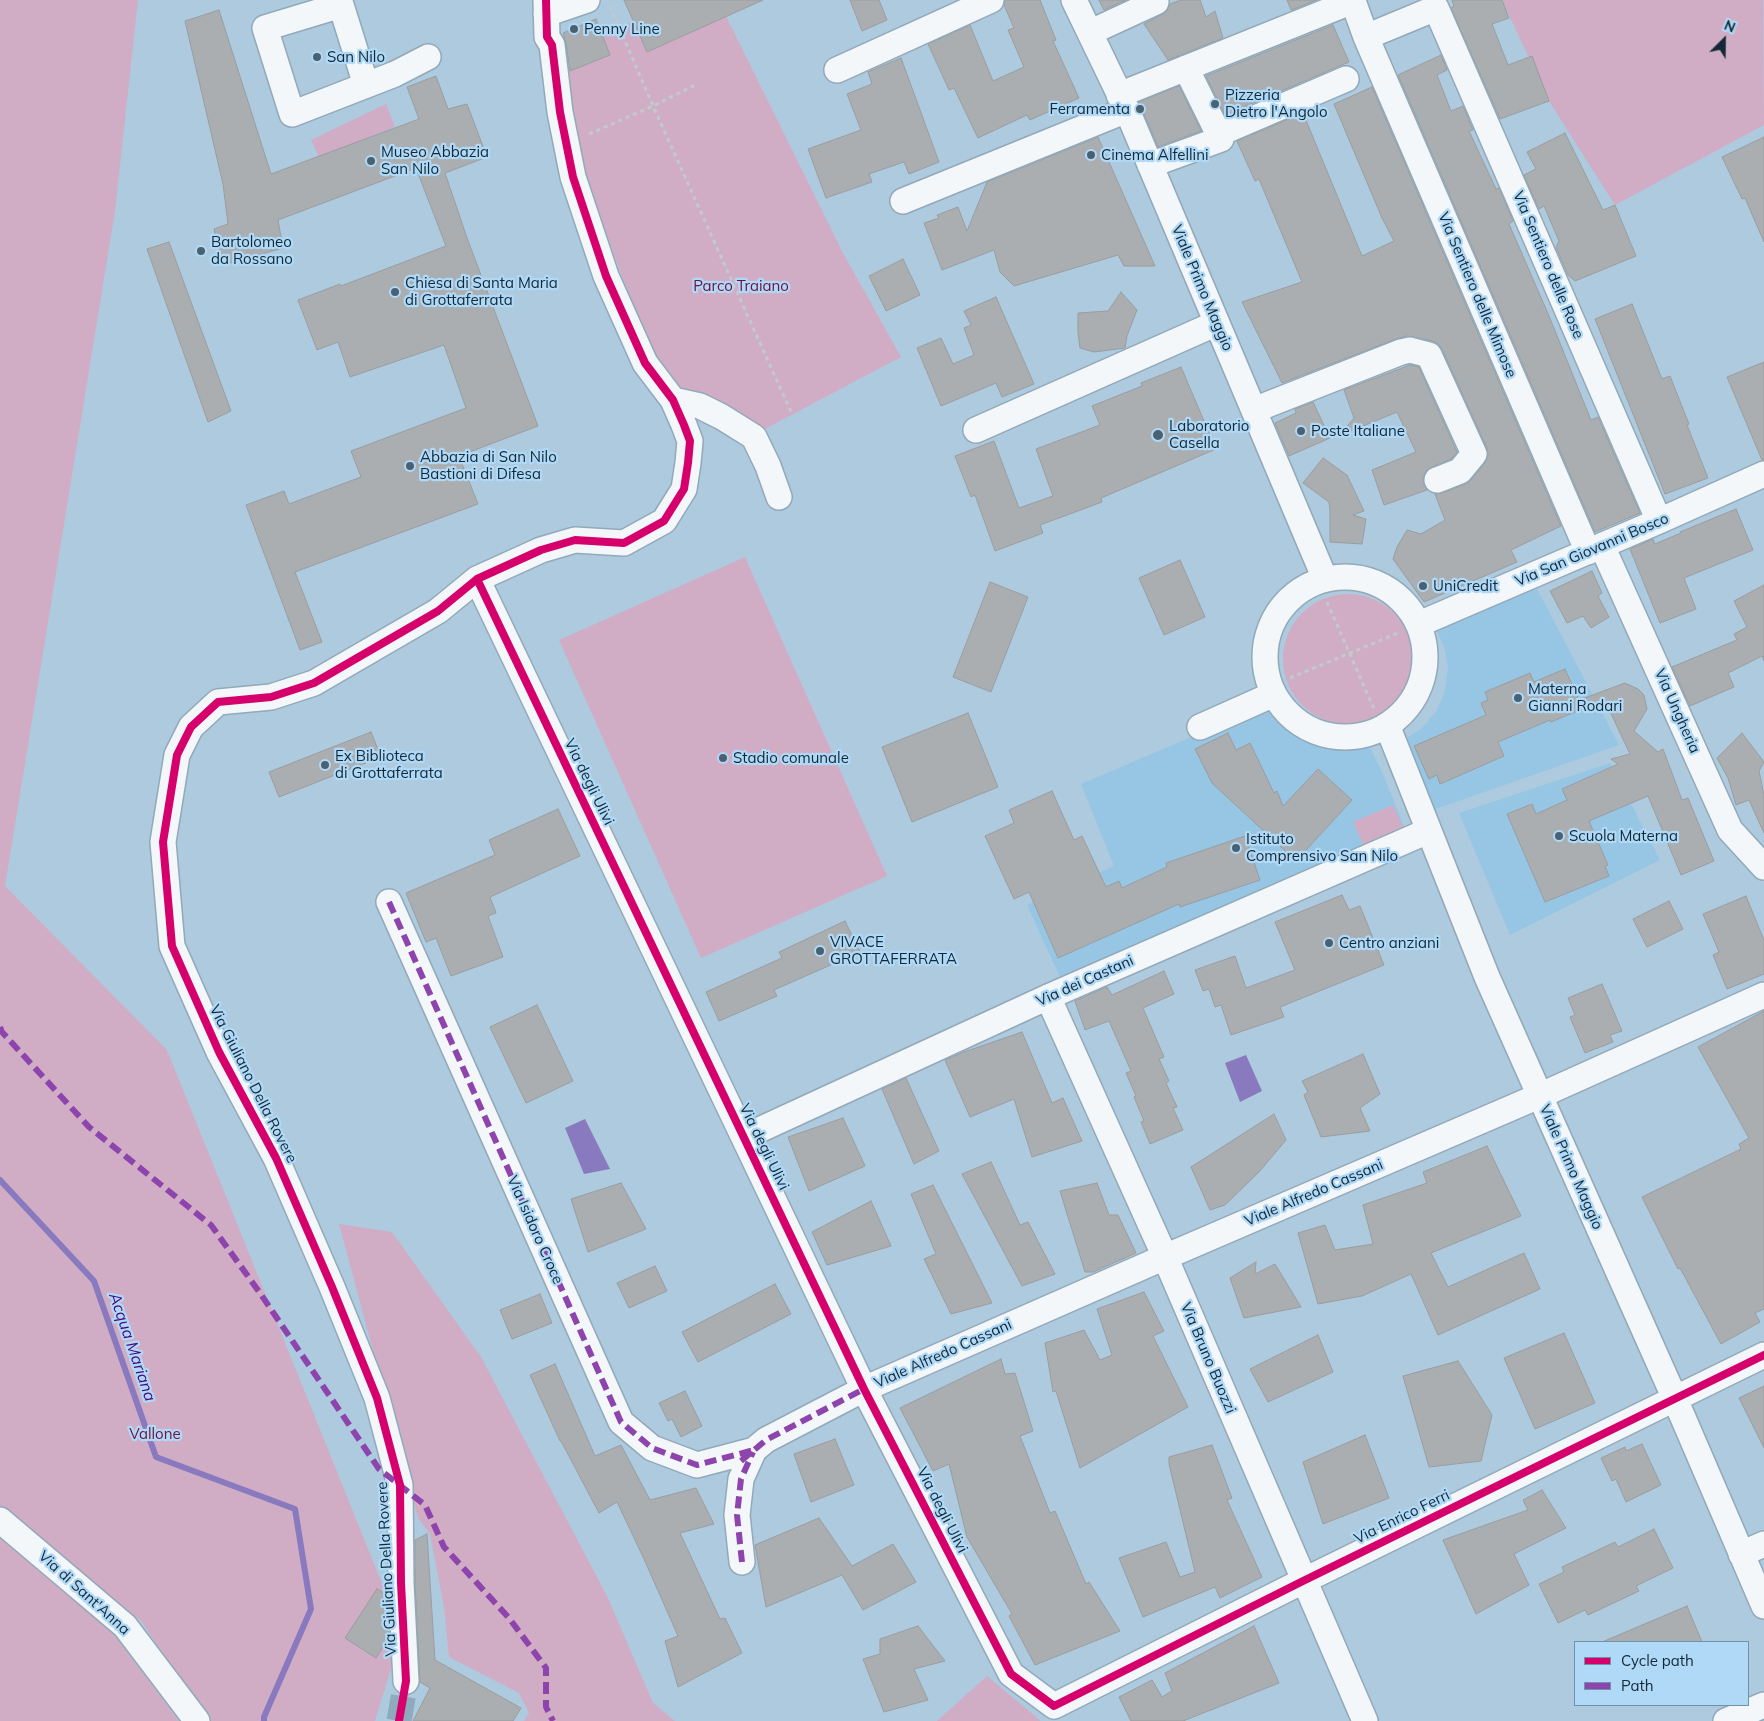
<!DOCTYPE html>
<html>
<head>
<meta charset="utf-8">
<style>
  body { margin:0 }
  #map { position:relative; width:1764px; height:1721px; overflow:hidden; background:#adcade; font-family:Mulish,sans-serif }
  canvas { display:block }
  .legend { position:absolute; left:1574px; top:1641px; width:175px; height:65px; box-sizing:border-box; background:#afd9f7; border:1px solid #7193aa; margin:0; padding:6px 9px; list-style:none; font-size:15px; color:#142937 }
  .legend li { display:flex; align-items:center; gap:10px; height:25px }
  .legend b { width:25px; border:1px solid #7193aa }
  .north { position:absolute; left:1699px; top:15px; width:50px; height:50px; -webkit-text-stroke:4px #afd9f7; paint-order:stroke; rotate:23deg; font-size:14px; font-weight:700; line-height:20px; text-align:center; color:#142937 }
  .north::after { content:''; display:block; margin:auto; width:18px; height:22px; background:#142937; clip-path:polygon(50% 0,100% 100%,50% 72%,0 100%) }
</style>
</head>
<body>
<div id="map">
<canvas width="1764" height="1721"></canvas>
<ul class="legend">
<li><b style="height:6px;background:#d6006c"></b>Cycle path</li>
<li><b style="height:6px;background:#8e44ad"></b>Path</li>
</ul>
<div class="north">N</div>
</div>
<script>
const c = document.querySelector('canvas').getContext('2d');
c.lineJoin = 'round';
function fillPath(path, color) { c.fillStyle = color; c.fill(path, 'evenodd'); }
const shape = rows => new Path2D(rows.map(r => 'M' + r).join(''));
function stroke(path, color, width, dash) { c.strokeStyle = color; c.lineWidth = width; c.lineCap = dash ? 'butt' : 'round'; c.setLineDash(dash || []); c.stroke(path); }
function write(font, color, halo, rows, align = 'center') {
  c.font = font + ' Mulish,sans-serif'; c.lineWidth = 4.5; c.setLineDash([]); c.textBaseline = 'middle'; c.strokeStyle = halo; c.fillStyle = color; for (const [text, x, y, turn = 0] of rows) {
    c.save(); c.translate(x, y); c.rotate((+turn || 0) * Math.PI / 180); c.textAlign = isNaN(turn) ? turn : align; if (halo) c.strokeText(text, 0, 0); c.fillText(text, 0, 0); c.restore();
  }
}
const built = shape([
  [1536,587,1619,745,1427,812,1402,741,1421,729,1436,712,1445,691,1448,668,1444,646,1434,626],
  [1264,706,1310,737,1339,746,1369,745,1382,772,1406,831,1169,930,1060,977,1027,905,1114,866,1081,784],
  [1610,763,1660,860,1510,935,1459,813]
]);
const green = shape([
  [0,0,138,0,115,211,5,886,167,1050,402,1633,375,1721,208,1721,141,1621,0,1509],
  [1502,0,1763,0,1764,125,1615,205,1549,101],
  [726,16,843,253,901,357,761,431,749,419,735,409,690,393,673,383,665,373,642,324,621,274,584,171,568,92,567,72,610,55,602,34,634,21,647,52],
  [386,104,395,127,319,157,311,140],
  [745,557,887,876,701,958,559,640],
  '1283 659a65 65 0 1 1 130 0a65 65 0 1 1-130 0Z',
  [1393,805,1405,831,1365,849,1353,822],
  [339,1224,392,1232,481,1357,608,1598,653,1703,675,1721,524,1721,529,1713,519,1693,449,1657,444,1607,430,1534,418,1518],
  [0,1532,14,1541,115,1636,179,1721,0,1721],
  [987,1676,1041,1721,937,1721]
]);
const water = shape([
  [1246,1055,1262,1091,1240,1102,1225,1063],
  [585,1119,610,1169,584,1174,565,1128]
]);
const stream = shape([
  [0,1180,94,1281,156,1457,295,1509,311,1609,264,1717,264,1721]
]);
const building = shape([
  [624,0,763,0,647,52,624,0],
  [850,0,879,0,887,20,862,31,850,0],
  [1005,0,1040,0,1056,40,1053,41,1079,98,1030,120,1027,115,978,138,954,88,949,90,928,44,970,25,993,81,1024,67,1008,30,1014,28,1004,5,1005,0],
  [1099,0,1126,0,1104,10,1099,0],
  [1181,0,1200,0,1206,17,1215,11,1223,38,1168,60,1144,24,1162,15,1167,11,1170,4,1181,0],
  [1287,0,1317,0,1291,10,1287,0],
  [1452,0,1502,0,1509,18,1492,24,1508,65,1532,56,1549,101,1500,119,1451,8,1454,6,1452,0],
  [219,10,271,174,419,119,407,87,436,76,448,109,467,104,487,157,445,173,467,238,538,426,459,456,478,504,295,572,322,642,300,650,246,505,284,491,289,504,361,477,351,451,466,408,444,345,350,377,338,342,317,350,298,300,340,284,341,286,446,246,416,168,278,220,283,248,223,265,214,229,228,224,223,184,185,21,219,10],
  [596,19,610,55,570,71,566,43,563,33,596,19],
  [1333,25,1349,62,1225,115,1206,76,1333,25],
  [1441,55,1447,70,1437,75,1451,111,1463,106,1473,130,1469,131,1496,189,1499,188,1513,221,1509,224,1549,316,1591,420,1598,417,1640,513,1595,532,1398,75,1441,55],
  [901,58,939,162,909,174,904,162,869,174,872,182,826,198,808,149,861,130,847,94,872,84,868,72,901,58],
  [1179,86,1201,131,1158,147,1139,102,1179,86],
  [1372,87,1561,526,1511,550,1517,562,1424,602,1393,559,1397,547,1407,530,1421,534,1445,520,1435,494,1442,493,1466,484,1471,480,1485,463,1488,455,1487,448,1442,349,1439,344,1433,341,1407,336,1396,339,1282,383,1242,302,1302,282,1259,179,1255,181,1237,141,1303,113,1362,256,1394,241,1382,218,1334,104,1372,87],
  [1565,133,1603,210,1615,205,1636,256,1575,281,1568,275,1556,247,1559,241,1544,206,1539,209,1524,175,1536,169,1527,152,1565,133],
  [1098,137,1155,266,1124,266,1118,255,1014,286,1000,272,994,250,942,270,924,223,939,218,937,215,958,207,967,231,987,182,1098,137],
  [1764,137,1764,242,1745,198,1742,199,1722,157,1764,137],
  [169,242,231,411,208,422,147,249,169,242],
  [903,259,920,295,886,311,869,276,903,259],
  [1121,292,1137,310,1127,336,1125,348,1094,352,1080,348,1078,332,1078,313,1108,311,1121,292],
  [996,297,1034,384,1002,397,996,383,941,406,917,348,941,338,953,364,974,355,964,328,971,325,964,311,996,297],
  [1632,304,1662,379,1670,376,1689,424,1687,425,1708,478,1665,494,1595,319,1632,304],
  [1764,362,1764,460,1762,460,1727,377,1764,362],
  [1410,365,1419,367,1457,452,1451,459,1432,467,1426,471,1423,478,1424,485,1427,490,1384,505,1372,470,1416,452,1397,412,1339,436,1354,418,1344,390,1410,365],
  [1181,367,1216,449,1101,498,1102,502,1040,525,1043,533,995,551,975,495,971,497,955,456,994,441,1019,508,1053,496,1036,449,1100,425,1092,406,1142,386,1141,383,1181,367],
  [1313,402,1330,438,1289,456,1275,423,1296,413,1295,409,1313,402],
  [1323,458,1347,475,1364,511,1353,515,1366,519,1362,544,1330,542,1330,510,1329,502,1303,483,1323,458],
  [1736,509,1753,550,1684,578,1696,609,1660,623,1630,549,1653,539,1655,544,1681,533,1680,532,1736,509],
  [1180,560,1205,617,1164,635,1139,578,1180,560],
  [1592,571,1602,593,1598,596,1609,617,1591,628,1583,616,1567,623,1550,591,1592,571],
  [990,582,1028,597,991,692,953,677,990,582],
  [1764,585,1764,661,1762,656,1728,673,1734,687,1690,706,1672,667,1737,640,1734,634,1747,627,1734,601,1764,585],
  [1565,669,1579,700,1625,683,1638,689,1644,695,1647,709,1634,731,1658,752,1663,749,1682,800,1688,798,1714,861,1681,875,1648,796,1589,821,1608,865,1605,866,1609,876,1545,902,1507,814,1532,804,1536,814,1567,800,1562,789,1618,764,1611,759,1630,754,1608,707,1579,702,1582,709,1551,722,1550,720,1498,742,1504,756,1440,784,1437,775,1429,779,1414,746,1486,715,1481,703,1488,700,1485,692,1530,673,1534,682,1565,669],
  [968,713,998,787,912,822,882,747,968,713],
  [371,732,381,757,279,797,269,772,371,732],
  [1228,733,1236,750,1250,743,1274,793,1277,791,1283,806,1318,769,1352,800,1296,861,1212,783,1195,749,1228,733],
  [1742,733,1764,762,1759,771,1764,795,1764,833,1749,800,1736,805,1728,778,1717,758,1742,733],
  [1052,791,1074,840,1082,836,1106,887,1119,881,1122,888,1167,867,1166,863,1245,836,1260,880,1180,907,1179,904,1058,958,1029,892,1014,899,985,836,1014,823,1009,810,1052,791],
  [558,809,580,856,490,897,496,913,488,916,503,957,451,976,436,938,426,942,406,893,495,855,489,840,558,809],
  [1342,895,1349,910,1360,906,1384,965,1280,1007,1284,1017,1231,1035,1221,1005,1215,1007,1209,989,1203,991,1195,970,1235,956,1246,988,1295,970,1275,922,1342,895],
  [1746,896,1764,940,1764,974,1727,989,1713,955,1719,952,1703,914,1746,896],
  [1669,901,1683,929,1647,947,1633,919,1669,901],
  [845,921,860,952,774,990,777,996,719,1021,706,992,782,958,779,952,845,921],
  [1164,971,1174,994,1143,1008,1164,1057,1159,1059,1169,1081,1166,1083,1177,1107,1173,1108,1183,1130,1150,1144,1141,1122,1144,1121,1134,1097,1136,1096,1126,1073,1131,1071,1109,1021,1085,1030,1075,1001,1107,987,1112,995,1164,971],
  [1602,984,1622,1031,1610,1035,1613,1042,1585,1053,1570,1017,1575,1015,1568,998,1602,984],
  [537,1005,573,1081,526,1103,490,1027,537,1005],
  [1764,1011,1764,1309,1755,1313,1760,1322,1721,1344,1680,1268,1678,1269,1642,1197,1741,1149,1739,1144,1749,1138,1698,1047,1764,1011],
  [1022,1032,1052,1103,1063,1098,1082,1141,1032,1157,1014,1099,970,1117,945,1060,964,1052,1022,1032],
  [1363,1054,1380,1094,1360,1108,1370,1131,1321,1137,1304,1095,1308,1092,1302,1081,1363,1054],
  [906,1078,939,1151,914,1164,882,1089,906,1078],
  [1274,1114,1286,1140,1259,1172,1225,1205,1210,1210,1191,1167,1274,1114],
  [843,1118,865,1166,809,1191,788,1137,843,1118],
  [1487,1146,1521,1216,1431,1253,1448,1287,1524,1253,1540,1289,1438,1335,1411,1274,1362,1296,1318,1304,1298,1233,1325,1225,1335,1250,1373,1244,1363,1205,1427,1183,1423,1172,1487,1146],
  [991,1162,1020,1225,1028,1222,1055,1274,1022,1286,962,1174,991,1162],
  [621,1183,646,1229,588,1252,571,1199,621,1183],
  [1097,1183,1109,1215,1118,1215,1136,1253,1093,1272,1085,1272,1060,1191,1097,1183],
  [933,1185,992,1303,951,1314,924,1259,936,1254,911,1194,933,1185],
  [871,1201,891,1246,827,1265,812,1232,871,1201],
  [1256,1262,1255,1274,1275,1264,1301,1307,1244,1318,1230,1278,1256,1262],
  [655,1266,667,1291,629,1308,617,1283,655,1266],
  [775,1284,791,1314,698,1362,682,1332,775,1284],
  [1144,1292,1164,1331,1153,1336,1188,1407,1080,1468,1056,1391,1053,1392,1045,1343,1084,1330,1100,1360,1112,1355,1097,1309,1144,1292],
  [540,1294,552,1323,512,1339,500,1310,540,1294],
  [1564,1333,1595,1403,1535,1429,1504,1358,1564,1333],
  [1318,1335,1333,1372,1268,1402,1250,1369,1318,1335],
  [1001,1359,1005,1374,1015,1373,1033,1431,1020,1436,1050,1513,1055,1511,1086,1584,1089,1582,1120,1631,1035,1665,1009,1616,1012,1614,967,1537,949,1464,933,1471,900,1408,1001,1359],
  [1458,1361,1492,1415,1481,1461,1429,1467,1403,1376,1458,1361],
  [555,1364,595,1456,621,1445,650,1500,696,1488,714,1524,680,1533,720,1619,725,1618,742,1653,678,1687,665,1641,678,1636,644,1559,617,1502,599,1513,561,1441,560,1441,530,1375,555,1364],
  [1764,1386,1764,1448,1739,1398,1764,1386],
  [685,1391,702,1426,681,1437,672,1419,668,1421,659,1403,685,1391],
  [1365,1435,1389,1498,1323,1524,1303,1462,1365,1435],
  [835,1439,854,1485,811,1502,794,1454,835,1439],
  [1642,1444,1661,1485,1626,1502,1616,1479,1612,1481,1601,1458,1625,1447,1626,1451,1642,1444],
  [1212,1445,1232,1498,1227,1500,1262,1577,1220,1598,1215,1587,1143,1617,1119,1558,1166,1542,1180,1577,1195,1572,1169,1464,1169,1457,1212,1445],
  [1542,1490,1566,1528,1514,1554,1529,1585,1476,1614,1443,1540,1528,1510,1523,1500,1542,1490],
  [819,1518,852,1566,893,1544,916,1582,863,1610,842,1575,766,1607,755,1545,819,1518],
  [1654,1529,1673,1568,1636,1586,1639,1591,1588,1615,1585,1610,1558,1623,1539,1584,1564,1572,1562,1567,1615,1542,1618,1547,1654,1529],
  [427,1534,435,1660,521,1708,513,1721,413,1721,430,1688,420,1682,415,1583,415,1540,427,1534],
  [377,1589,387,1595,389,1637,376,1658,345,1638,377,1589],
  [1687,1606,1702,1642,1602,1642,1687,1606],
  [918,1626,945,1661,914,1669,928,1700,884,1712,863,1659,880,1654,880,1639,918,1626],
  [1254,1626,1279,1683,1183,1721,1131,1721,1119,1697,1152,1680,1162,1697,1172,1691,1165,1673,1254,1626]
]);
const minorTunnel = shape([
  [399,1721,406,1681]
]);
const path = shape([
  [610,6,653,106,792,414],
  [589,134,653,106,695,85],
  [1327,602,1374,709],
  [1290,678,1398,633]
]);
const minor = shape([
  [1074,0,1127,110,1325,579],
  [546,14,587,0],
  [1091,32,1156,2],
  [1366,37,1588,552],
  [837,70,991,0],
  [366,85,341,5,265,28,292,114,395,74,428,57],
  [1119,95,1353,1,1366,37,1436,8,1659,521],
  [1218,134,1346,79],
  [1150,165,1221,139,1186,68],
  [903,201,1127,110],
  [673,400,700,406,722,417,754,437,768,466,779,497],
  [1254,410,1401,352,1410,350,1429,355,1474,454,1460,471,1437,480],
  [976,430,1217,323],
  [1602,546,1730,830,1764,867],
  '1265 657a80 80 0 1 1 160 0a80 80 0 1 1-160 0Z',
  [477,579,864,1389,1011,1674,1054,1706,1303,1581,1764,1355],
  [1419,624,1659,521,1764,474],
  [1387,725,1487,977,1675,1399,1764,1606],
  [1200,727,1274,694],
  [389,902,621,1422,652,1448,697,1465,754,1450],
  [1048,997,1165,1257,1365,1721],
  [744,1137,1048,997,1428,831],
  [741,1461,766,1440,864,1389,1165,1257,1539,1096,1764,995],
  [0,1520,125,1626,197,1721],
  [1741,1554,1764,1544],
  [742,1562,737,1515,741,1479,754,1450],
  [406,1681,401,1583,400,1485,377,1398,332,1287,276,1158,219,1052,172,946,163,842,177,755,191,727,218,702,271,697,314,683,438,611,477,579,541,550,575,540,624,543,664,521,684,489,688,463,690,441,684,425,673,400,645,363,606,276,573,177,560,112,552,45,547,37,546,0],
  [1726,1721,1764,1705]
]);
const quiet = shape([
  [389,902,621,1422,652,1448,697,1465,754,1450],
  [0,1027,2,1032,89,1127,211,1225,260,1293,379,1469,425,1505,444,1547,509,1618,546,1668,546,1707,553,1721],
  [741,1461,766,1440,864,1389],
  [742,1562,737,1515,741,1479,753,1452]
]);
const cycleway = shape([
  [477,579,864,1389,1011,1674,1054,1706,1303,1581,1764,1355],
  [399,1721,406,1681,401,1583,400,1485,377,1398,332,1287,276,1158,219,1052,172,946,163,842,177,755,191,727,218,702,271,697,314,683,438,611,477,579,541,550,575,540,624,543,664,521,684,489,688,463,690,441,684,425,673,400,645,363,606,276,573,177,560,112,552,45,547,37,546,0]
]);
const markers = [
  [574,29,5,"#4a6171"],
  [317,57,5,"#4a6171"],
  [1215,104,5,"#4a6171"],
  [1140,109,5,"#4a6171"],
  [1091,155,5,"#4a6171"],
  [371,161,5,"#4a6171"],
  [201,251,5,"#4a6171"],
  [395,292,5,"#4a6171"],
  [1301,431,5,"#4a6171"],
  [1158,435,6,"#4a6171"],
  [410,466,5,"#4a6171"],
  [1423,586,5,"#4a6171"],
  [1518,698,5,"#4a6171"],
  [723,758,5,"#4a6171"],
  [325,765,5,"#4a6171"],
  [1559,836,5,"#4a6171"],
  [1236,848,5,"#4a6171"],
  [1329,943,5,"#4a6171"],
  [820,951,5,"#4a6171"]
];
const poiNames = [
  ["Penny Line",584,29],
  ["San Nilo",327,57],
  ["Pizzeria",1225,95],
  ["Dietro l'Angolo",1225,112],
  ["Ferramenta",1130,109,"right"],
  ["Museo Abbazia",381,152],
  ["San Nilo",381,169],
  ["Cinema Alfellini",1101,155],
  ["Bartolomeo",211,242],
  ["da Rossano",211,259],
  ["Chiesa di Santa Maria",405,283],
  ["di Grottaferrata",405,300],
  ["Laboratorio",1169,426],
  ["Casella",1169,443],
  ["Poste Italiane",1311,431],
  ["Abbazia di San Nilo",420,457],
  ["Bastioni di Difesa",420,474],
  ["UniCredit",1433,586],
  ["Materna",1528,689],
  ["Gianni Rodari",1528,706],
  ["Ex Biblioteca",335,756],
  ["di Grottaferrata",335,773],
  ["Stadio comunale",733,758],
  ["Scuola Materna",1569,836],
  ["Istituto",1246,839],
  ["Comprensivo San Nilo",1246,856],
  ["VIVACE",830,942],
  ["GROTTAFERRATA",830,959],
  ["Centro anziani",1339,943]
];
const streetNames = [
  ["Via Sentiero delle Rose",1548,265,67],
  ["Viale Primo Maggio",1202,288,67],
  ["Via Sentiero delle Mimose",1477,295,67],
  ["Via San Giovanni Bosco",1592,550,-23],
  ["Via Ungheria",1677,711,66],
  ["Via degli Ulivi",589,782,64],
  ["Via dei Castani",1085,981,-24],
  ["Via Giuliano Della Rovere",253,1084,63],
  ["Via degli Ulivi",764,1147,64],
  ["Viale Primo Maggio",1571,1167,66],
  ["Viale Alfredo Cassani",1314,1193,-23],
  ["Via Isidoro Croce",535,1230,66],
  ["Viale Alfredo Cassani",943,1354,-24],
  ["Via Bruno Buozzi",1208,1358,67],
  ["Via degli Ulivi",942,1510,63],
  ["Via Enrico Ferri",1402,1517,-26],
  ["Via Giuliano Della Rovere",387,1569,-93],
  ["Via di Sant'Anna",84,1593,42]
];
const parkNames = [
  ["Parco Traiano",741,286],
  ["Vallone",155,1434]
];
const waterNames = [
  ["Acqua Mariana",132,1347,71]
];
fillPath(built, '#97c6e5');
fillPath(green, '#d0adc5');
fillPath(water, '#897abf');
stroke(stream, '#897abf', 6);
fillPath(building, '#abaeb0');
stroke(building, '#999d9f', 1);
stroke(minorTunnel, '#8eaabd', 25, [25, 12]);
stroke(minor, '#92a9b9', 28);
stroke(path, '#c1cad0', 3, [4, 4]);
stroke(minor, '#f3f7fa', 25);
stroke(quiet, '#8e44ad', 6, [12, 6]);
stroke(cycleway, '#d6006c', 8);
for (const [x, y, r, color] of markers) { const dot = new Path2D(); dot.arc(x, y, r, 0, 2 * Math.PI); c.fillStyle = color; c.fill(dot); stroke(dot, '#afd9f7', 2); }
write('15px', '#142937', '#afd9f7', poiNames, 'left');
write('15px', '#142937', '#afd9f7', streetNames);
write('15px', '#730f3e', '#afd9f7', parkNames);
write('italic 16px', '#460880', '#afd9f7', waterNames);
</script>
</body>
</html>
